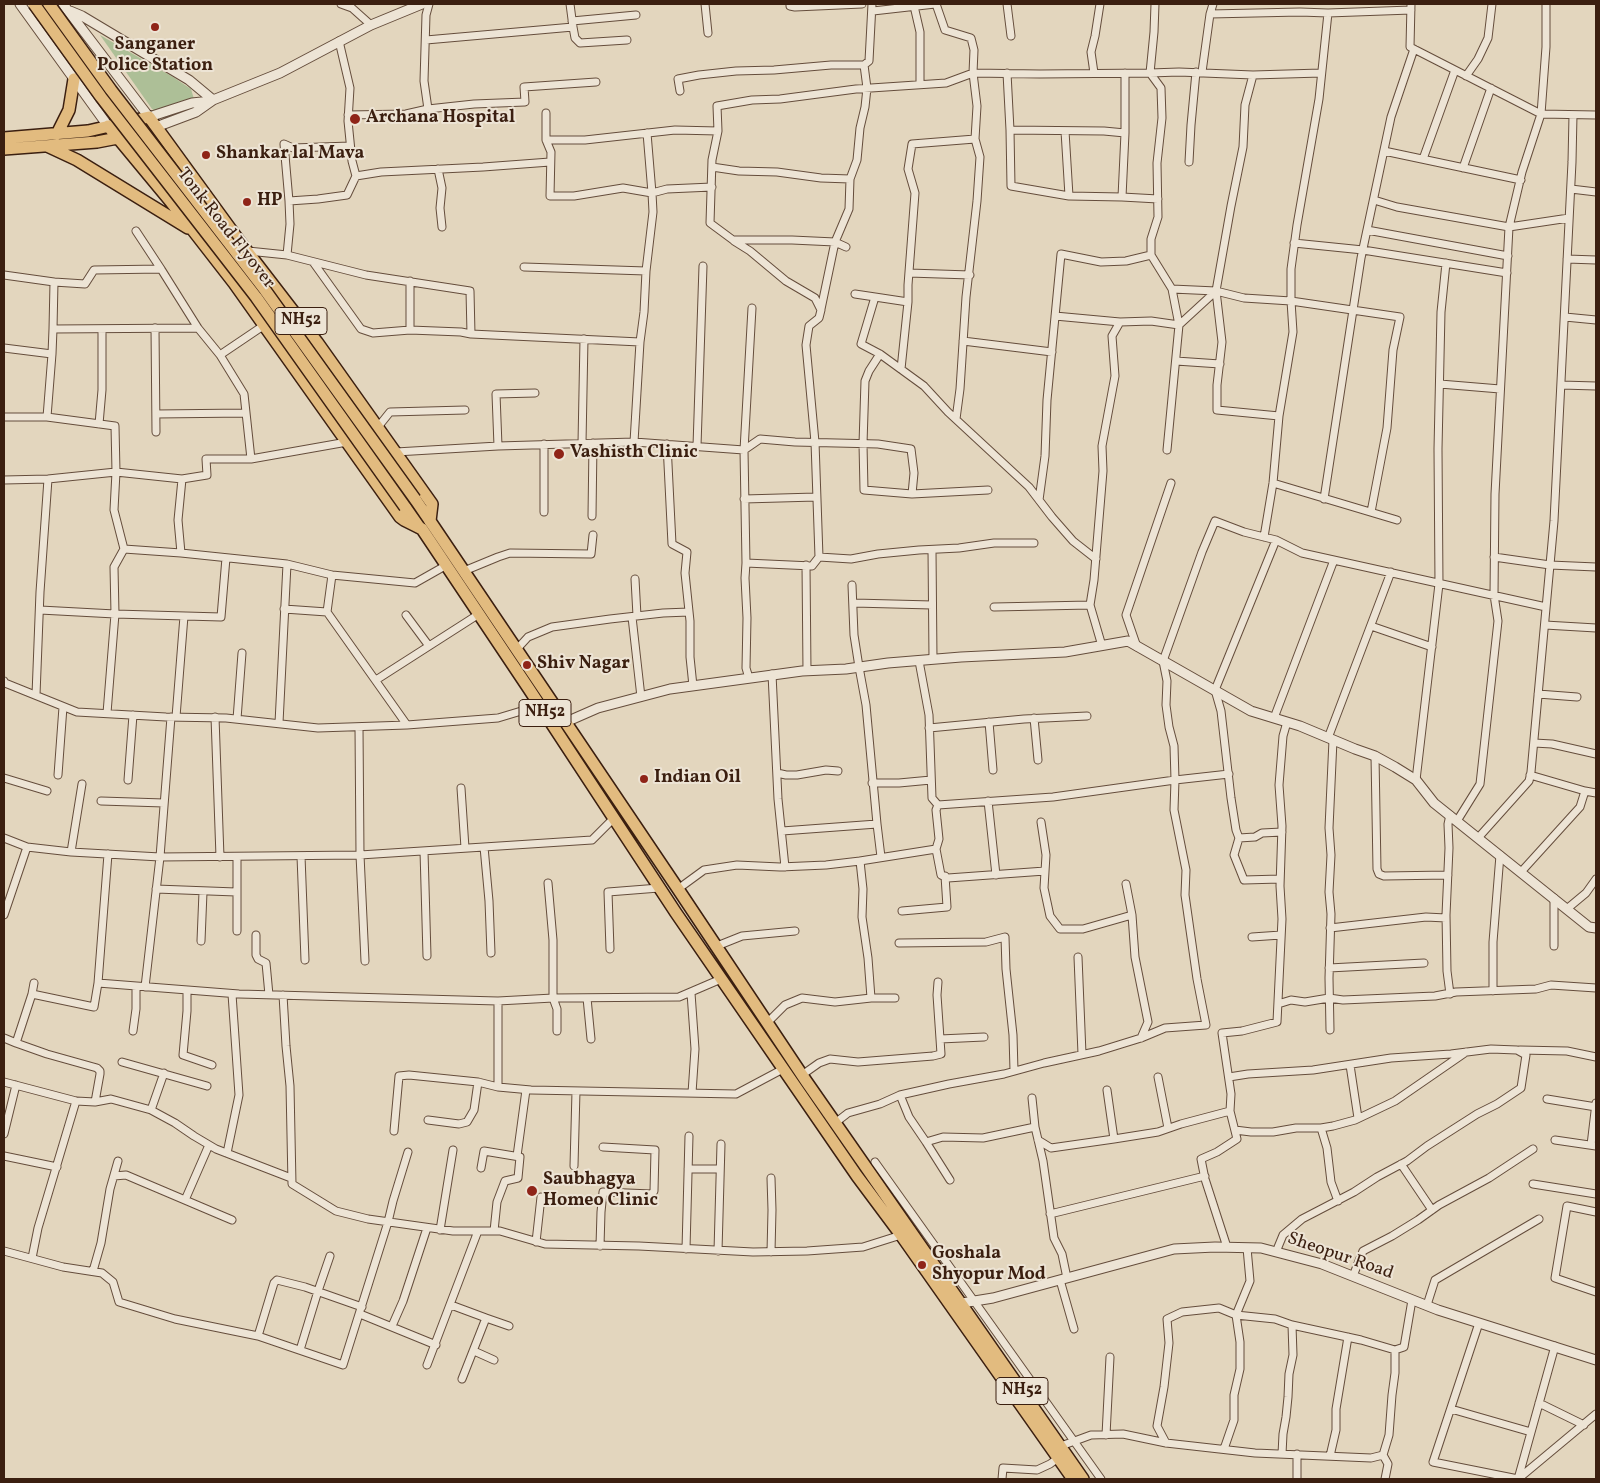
<!DOCTYPE html>
<html>
<head>
<meta charset="utf-8">
<style>
  body { margin:0 }
  #map { position:relative; width:1600px; height:1483px; overflow:hidden; background:#e3d6be; font-family:Vollkorn,serif }
  canvas { display:block }
  .frame { position:absolute; inset:0; border:5px solid #3b1f10; pointer-events:none }
</style>
</head>
<body>
<div id="map">
<canvas width="1600" height="1483"></canvas>
<div class="frame"></div>
</div>
<script>
const c = document.querySelector('canvas').getContext('2d');
c.lineJoin = 'round';
function fillPath(path, color) { c.fillStyle = color; c.fill(path, 'evenodd'); }
const shape = rows => new Path2D(rows.map(r => 'M' + r).join(''));
function stroke(path, color, width, dash) { c.strokeStyle = color; c.lineWidth = width; c.lineCap = dash ? 'butt' : 'round'; c.setLineDash(dash || []); c.stroke(path); }
function write(font, color, halo, rows, align = 'center') {
  c.font = font + ' Vollkorn,serif'; c.lineWidth = 4; c.setLineDash([]); c.textBaseline = 'middle'; c.strokeStyle = halo; c.fillStyle = color; for (const [text, x, y, turn = 0] of rows) {
    c.save(); c.translate(x, y); c.rotate((+turn || 0) * Math.PI / 180); c.textAlign = isNaN(turn) ? turn : align; if (halo) c.strokeText(text, 0, 0); c.fillText(text, 0, 0); c.restore();
  }
}
const green = shape([
  [100,35,173,77,191,89,194,99,158,112,152,109]
]);
const minor = shape([
  [341,4,352,8,371,25],
  [429,4,426,15,424,81,428,109,474,104,525,102,524,87,596,82],
  [705,4,708,33],
  [790,4,790,6,795,7,862,4],
  [936,4,945,30,971,38,974,50,973,73,1040,74,1150,73,1154,32,1155,4],
  [1007,4,1011,36],
  [1411,4,1410,47,1541,114,1596,115],
  [914,6,920,32,920,84],
  [873,11,935,4],
  [1210,14,1213,4],
  [572,21,636,15],
  [573,27,575,38,580,43,627,40],
  [426,40,573,27,570,4],
  [339,41,350,88,348,121,352,161,356,176,381,172,483,167,550,162],
  [1202,72,1210,14,1300,12,1328,13,1411,10],
  [1007,73,1010,130,1104,131,1125,133,1122,197,1158,199],
  [1094,73,1091,52,1095,36,1100,4],
  [1150,73,1161,88,1162,118,1157,163,1158,217,1151,239,1151,255,1172,289,1216,291],
  [1150,73,1179,72,1253,75,1321,73],
  [1253,75,1245,105,1243,147,1231,206,1216,291,1244,298,1291,301,1291,269,1297,225,1319,99,1328,13],
  [1466,76,1478,59,1488,38,1492,4],
  [680,91,678,79,699,75,736,71,774,70,831,65,864,65,869,61,872,4],
  [546,113,546,140,551,152,550,196,574,196,623,188,652,193,653,212,646,271,644,312,640,342],
  [348,115,406,114,428,109],
  [1010,130,1011,186,1069,196,1122,197],
  [1065,131,1069,196],
  [647,133,652,193,667,189,712,187],
  [1125,133,1125,73],
  [546,140,585,140,675,130,718,131],
  [1384,151,1521,180],
  [1423,159,1455,70],
  [1189,162,1191,125,1196,72],
  [712,167,739,171,777,172,821,178,850,179,857,160,860,128,865,107,867,88,864,65],
  [1463,168,1491,88],
  [438,169,442,188,440,208,442,227],
  [1571,189,1596,192],
  [1374,200,1397,207,1509,227,1569,218],
  [289,201,284,144,293,148,350,146],
  [1367,230,1508,256],
  [136,231,161,269],
  [734,241,750,251,786,281,815,298,821,310,819,318,809,326,806,345,815,442,819,557,812,566,746,563,745,578,747,618,746,668,749,678],
  [1294,243,1363,250,1507,273],
  [846,247,835,242,792,240,733,240,710,223,712,160,718,131,717,106,752,100,780,99,856,89,946,83,973,73,977,106,975,139,912,144,908,169,915,193,908,285,908,302,875,297,861,344,880,354,924,386,948,412,1029,487,1052,517,1073,541,1096,559],
  [248,251,287,255,366,275,470,291,471,334,640,342,634,442,744,450,752,308],
  [287,255,290,224,289,201,318,199,347,195,356,176],
  [1567,259,1596,260],
  [313,262,361,329,373,333,410,330,461,332,471,334],
  [524,267,646,271],
  [909,273,970,275],
  [4,275,54,282,53,329],
  [410,281,410,330],
  [54,282,85,284,94,270,161,269,198,328],
  [1216,291,1222,342,1217,385,1217,410,1279,416],
  [855,294,875,297],
  [821,309,835,242,849,209,850,179],
  [1055,316,1120,322],
  [1565,317,1596,320],
  [1179,325,1216,291],
  [155,328,156,432],
  [963,341,1052,352],
  [4,348,52,354,53,329,198,328,220,355,260,328,267,328],
  [880,354,869,371,865,381,863,444,864,490,912,494],
  [220,355,244,394,251,459],
  [1176,361,1220,364],
  [901,369,908,302],
  [1440,384,1500,389],
  [1561,385,1596,386],
  [156,414,246,413],
  [4,417,47,417,52,354],
  [47,417,115,426,116,472,182,479,178,520,181,553],
  [956,419,960,389,966,297,977,201,980,157,975,139],
  [99,424,102,390,102,329],
  [378,427,390,412,465,410],
  [582,443,584,339],
  [667,444,672,544,687,552,685,573,690,621,690,657,693,686],
  [498,446,496,394,535,393],
  [697,446,703,266],
  [1167,450,1179,325,1172,289],
  [396,452,498,446,634,442],
  [182,479,207,475,206,459,251,459,347,442],
  [4,480,48,479,116,472,114,510,124,549,114,567,115,614,40,610],
  [1273,483,1397,520],
  [744,499,816,497],
  [1324,499,1361,258,1391,117,1414,49],
  [1039,500,1045,456,1047,400,1061,254,1101,262,1126,261,1151,255],
  [544,512,544,444],
  [592,516,593,443],
  [1264,537,1273,483,1279,416,1293,332,1291,301,1400,317,1393,350,1387,428,1371,512],
  [1276,540,1215,690,1221,711,1231,798,1236,830,1239,838,1255,837,1262,833,1282,832],
  [124,549,181,553,287,564,332,575,415,583,445,566],
  [932,550,933,659],
  [819,557,851,559,878,554,919,550,959,548,994,543,1034,543],
  [1494,557,1550,565,1596,567],
  [746,563,744,450,760,439,795,442,878,444,911,449,914,473,912,494,988,490],
  [806,565,807,671],
  [464,571,498,557,510,553,591,554,593,535],
  [635,579,637,616],
  [854,603,932,605],
  [994,607,1090,605],
  [284,609,327,612,407,725,498,718,528,709,539,703],
  [327,612,332,575],
  [406,615,429,646],
  [632,617,641,697],
  [1545,625,1596,628],
  [1371,626,1432,647],
  [1102,646,1090,605,1094,580,1103,471,1102,446,1115,376,1112,336,1120,322,1151,321,1179,325],
  [1137,647,1126,615,1171,483],
  [517,649,528,637,552,627,610,619,663,613,689,612],
  [772,674,778,799,785,867],
  [376,680,479,614],
  [4,681,5,683,77,712,166,717,226,718,318,728,407,725],
  [1538,694,1577,697],
  [36,695,40,592,48,479],
  [107,713,115,614,221,617,226,558],
  [176,717,184,616],
  [215,717,220,857],
  [1034,718,1038,760],
  [1274,718,1334,560],
  [237,719,242,653],
  [989,722,993,770],
  [279,723,287,564],
  [359,727,360,855,365,961],
  [929,728,1024,719,1087,716],
  [1328,738,1391,572],
  [1534,743,1552,744,1596,754],
  [1375,756,1377,869,1379,874,1384,876,1448,875],
  [777,773,786,775,797,775,826,770,838,771],
  [1229,774,1175,780,1174,746,1169,727,1166,705,1167,681,1163,661,1202,552,1215,521,1244,532,1276,540,1302,553,1546,607],
  [58,775,63,707],
  [1530,775,1585,791,1596,793],
  [4,778,47,791],
  [128,780,133,715],
  [1416,780,1439,584,1438,449,1441,312,1446,263],
  [872,783,899,783,931,780],
  [461,788,465,848],
  [101,801,164,803],
  [988,801,996,875],
  [1457,821,1480,784,1498,621,1494,595,1495,494,1509,227,1522,172,1541,114,1546,47,1546,4],
  [1041,822,1046,855,1044,888,1050,916,1060,929,1083,929,1132,915],
  [877,824,881,857],
  [782,831,877,824,866,705,859,667,854,635,852,585],
  [4,838,27,847,71,852,160,857,360,855,592,840,613,819],
  [1239,838,1234,855,1244,880,1280,879],
  [1478,838,1529,781,1531,772,1554,521,1572,162,1573,115],
  [484,847,489,901,491,953],
  [936,849,939,839,936,810,938,805],
  [424,851,427,956],
  [71,852,82,784],
  [108,854,98,983,239,994,498,1001,553,998,679,997,721,979],
  [301,856,305,960],
  [860,861,936,849,941,875,948,878,1045,871],
  [1521,872,1580,807,1585,791],
  [548,883,553,940,553,998,557,1009,557,1031],
  [1126,884,1132,915,1135,957,1148,1022,1141,1038],
  [156,889,236,892],
  [678,889,704,870,737,865,780,867,826,865,860,861,863,889,862,917,868,958,871,998,835,1002,802,998,785,1005,767,1023],
  [1554,898,1554,946],
  [1568,908,1586,893,1596,879],
  [902,911,947,907,945,876],
  [4,915,27,847],
  [1330,928,1426,917,1446,918],
  [237,931,237,857],
  [256,935,256,955,258,959,266,963,269,995],
  [1252,937,1281,935],
  [201,941,203,892],
  [899,943,986,942,1005,937,1006,969,1013,1035,1014,1071],
  [717,946,742,936,795,931],
  [610,949,608,892,659,888],
  [1078,957,1082,1054],
  [1329,968,1424,963],
  [938,982,937,995,940,1039],
  [145,987,160,857,171,717],
  [187,990,187,1011,183,1055,212,1065],
  [1493,991,1493,942,1500,855],
  [691,993,695,1049,692,1093],
  [32,994,34,983],
  [1450,994,1447,971,1446,915,1449,848,1448,824,1450,815],
  [283,995,286,1046,290,1086,292,1184,336,1211,368,1219,453,1231,500,1231,545,1244,639,1246,753,1252,807,1251,863,1247,901,1235],
  [587,998,591,1039],
  [871,998,895,998],
  [1278,1004,1291,1000,1305,1002,1329,998,1343,1000,1435,996,1456,992,1536,989,1551,985,1596,988],
  [1330,1030,1329,978,1331,914,1329,892,1331,855,1329,828,1333,740],
  [133,1031,136,1009,136,986],
  [4,1038,16,1043],
  [1520,1050,1567,1051,1596,1057],
  [122,1062,207,1086],
  [1350,1065,1358,1118],
  [802,1075,819,1063,830,1059,858,1062,933,1056,941,1054,940,1039,984,1037],
  [1158,1077,1168,1128],
  [1229,1077,1248,1074,1313,1070,1391,1058,1451,1054,1491,1049,1517,1050,1526,1055,1521,1088,1497,1104,1477,1114,1427,1146,1407,1161,1377,1177,1354,1192,1302,1219,1283,1235,1276,1252],
  [4,1082,76,1101,95,1102,111,1099,151,1110,175,1123,194,1136,216,1149,291,1178],
  [498,1087,498,1001],
  [1107,1090,1114,1139],
  [900,1095,909,1117,926,1142,943,1137,983,1138,1035,1127,1043,1161,1054,1238,1062,1254,1067,1278],
  [1032,1098,1035,1127],
  [1547,1099,1596,1107],
  [95,1102,100,1074,100,1071,97,1068,47,1054,16,1043,32,994,94,1007,98,983],
  [151,1110,164,1073],
  [1230,1111,1231,1094,1222,1033,1242,1031,1277,1022,1282,919,1280,886,1282,826,1279,785,1283,736,1287,722],
  [428,1120,459,1124,467,1122,474,1110,478,1082,498,1087,531,1090,736,1094,783,1069],
  [835,1123,848,1113,880,1104,900,1095,949,1084,1004,1074,1044,1063,1099,1051,1141,1038,1165,1028,1206,1025,1197,979,1185,895,1186,870,1174,810,1175,780,1053,797,938,805,932,798,929,715,919,661],
  [1321,1128,1327,1148,1331,1182,1338,1201],
  [1235,1130,1251,1132,1273,1132,1296,1128,1321,1128,1333,1126,1355,1120,1395,1101,1466,1052],
  [394,1131,399,1076,409,1075,478,1082],
  [4,1134,16,1085],
  [1038,1140,1051,1148,1114,1139,1158,1132,1181,1124,1230,1111,1237,1139,1217,1152,1201,1159,1205,1179,1227,1247],
  [1555,1140,1596,1146],
  [926,1142,950,1180],
  [1591,1145,1596,1103],
  [227,1153,239,1095,232,994],
  [4,1156,57,1167],
  [517,1156,526,1090],
  [875,1162,1101,1479],
  [1401,1164,1432,1210],
  [574,1166,576,1091],
  [481,1168,484,1151,520,1157,518,1178,505,1181,497,1202,494,1231],
  [688,1169,720,1169],
  [114,1176,126,1175,232,1220],
  [771,1178,772,1210,771,1252],
  [1533,1184,1596,1194],
  [185,1200,209,1145],
  [1596,1212,1567,1206,1555,1278,1596,1292],
  [1050,1214,1205,1176],
  [440,1230,453,1150],
  [536,1242,541,1197],
  [600,1246,601,1212,603,1192,652,1194,654,1191,655,1150,603,1147],
  [686,1249,689,1136],
  [4,1251,63,1267,102,1273,113,1282,119,1302,175,1319,258,1336,274,1283,277,1280,305,1287,362,1307],
  [718,1251,721,1144],
  [32,1258,38,1228,76,1101],
  [93,1271,101,1243,110,1189,118,1161],
  [1353,1276,1363,1251,1392,1236,1418,1220,1439,1205,1489,1178,1533,1149],
  [1060,1280,1074,1329],
  [451,1305,486,1318,462,1379],
  [1427,1305,1435,1280,1539,1219],
  [360,1314,436,1345],
  [486,1318,509,1326],
  [1479,1323,1433,1462,1518,1479,1555,1346],
  [392,1326,403,1301,427,1228],
  [258,1336,343,1365,388,1222,393,1201,408,1152],
  [300,1350,318,1291,330,1256],
  [1395,1350,1404,1347,1412,1300],
  [474,1351,494,1360],
  [427,1365,478,1231],
  [1539,1403,1584,1425],
  [1451,1409,1531,1432],
  [1106,1435,1110,1357],
  [1061,1446,1091,1435,1123,1434,1166,1443,1255,1453,1371,1458,1383,1455,1389,1435,1392,1395,1395,1373,1395,1350,1361,1340,1292,1325,1275,1319,1236,1315,1219,1308,1182,1312,1167,1319,1169,1343,1164,1387,1157,1426,1166,1443],
  [1224,1449,1234,1420,1234,1395,1240,1369,1240,1342,1236,1315,1250,1281,1247,1248],
  [1282,1454,1283,1434,1286,1417,1288,1397,1289,1374,1293,1355,1292,1325],
  [1383,1455,1388,1464,1385,1479],
  [1330,1456,1336,1430,1336,1409,1348,1337],
  [1002,1479,1003,1468,1037,1470,1050,1464,1058,1458],
  [1297,1479,1297,1454],
  [1518,1479,1596,1414]
]);
const tertiary = shape([
  [20,4,108,126],
  [63,4,149,117,192,103,211,101],
  [70,11,82,16,189,80,213,100],
  [156,127,196,112,213,100,280,73,371,25,422,4],
  [566,722,598,708,670,689,802,671,846,669,888,663,961,657,1065,652,1128,641,1251,711,1300,726,1355,749,1375,756,1395,767,1416,780,1434,803,1589,927,1596,928],
  [956,1304,993,1298,1174,1249,1215,1247,1261,1248,1322,1264,1438,1310,1596,1360]
]);
const primary = shape([
  [415,499,430,521],
  [405,507,419,527]
]);
const trunk = shape([
  [108,126,171,202,234,283,400,517,404,520,422,529,529,689,676,913,857,1176,901,1235,1073,1479],
  [57,134,69,110,74,79],
  [4,138,88,131,149,117,240,242,317,342,432,504,430,521,678,889,806,1081,1083,1479],
  [47,146,77,160,188,228],
  [4,149,97,142,123,137]
]);
const primaryBridge = shape([
  [34,4,101,97,256,297,405,507],
  [49,4,111,90,265,290,415,499]
]);
const markers = [
  [155,27,5,"#8f2418"],
  [355,119,6,"#8f2418"],
  [206,155,5,"#8f2418"],
  [247,202,5,"#8f2418"],
  [559,454,6,"#8f2418"],
  [527,665,5,"#8f2418"],
  [644,779,5,"#8f2418"],
  [532,1191,6,"#8f2418"],
  [922,1265,5,"#8f2418"]
];
const shields = [
  [301,321,52],
  [545,713,52],
  [1022,1391,52]
];
const shieldNames = [
  ["NH52",301,321],
  ["NH52",545,713],
  ["NH52",1022,1391]
];
const poiNames = [
  ["Sanganer",155,46,"center"],
  ["Police Station",155,67,"center"],
  ["Archana Hospital",366,119],
  ["Shankar lal Mava",216,155],
  ["HP",257,202],
  ["Vashisth Clinic",570,454],
  ["Shiv Nagar",537,665],
  ["Indian Oil",654,779],
  ["Saubhagya",543,1181],
  ["Homeo Clinic",543,1202],
  ["Goshala",932,1255],
  ["Shyopur Mod",932,1276]
];
const streetNames = [
  ["Tonk Road Flyover",225,229,52],
  ["Sheopur Road",1340,1257,19]
];
fillPath(green, '#adbf97');
stroke(minor, '#654d3c', 9);
stroke(tertiary, '#654d3c', 11);
stroke(primary, '#3b1f10', 14);
stroke(trunk, '#3b1f10', 14);
stroke(minor, '#ede4d5', 7);
stroke(tertiary, '#ede4d5', 9);
stroke(primary, '#e2bb7f', 11);
stroke(trunk, '#e2bb7f', 11);
stroke(primaryBridge, '#3b1f10', 14, []);
stroke(primaryBridge, '#e2bb7f', 11);
for (const [x, y, r, color] of markers) { const dot = new Path2D(); dot.arc(x, y, r, 0, 2 * Math.PI); c.fillStyle = color; c.fill(dot); stroke(dot, '#ede4d5', 2); }
for (const [x, y, w] of shields) { const box = new Path2D(); box.roundRect(x - w / 2, y - 13.5, w, 27, 4); c.fillStyle = '#ede4d5'; c.fill(box); stroke(box, '#3b1f10', 1); }
write('bold 16px', '#3b1f10', null, shieldNames);
write('bold 18px', '#3b1f10', '#ede4d5', poiNames, 'left');
write('18px', '#3b1f10', '#ede4d5', streetNames);
</script>
</body>
</html>
